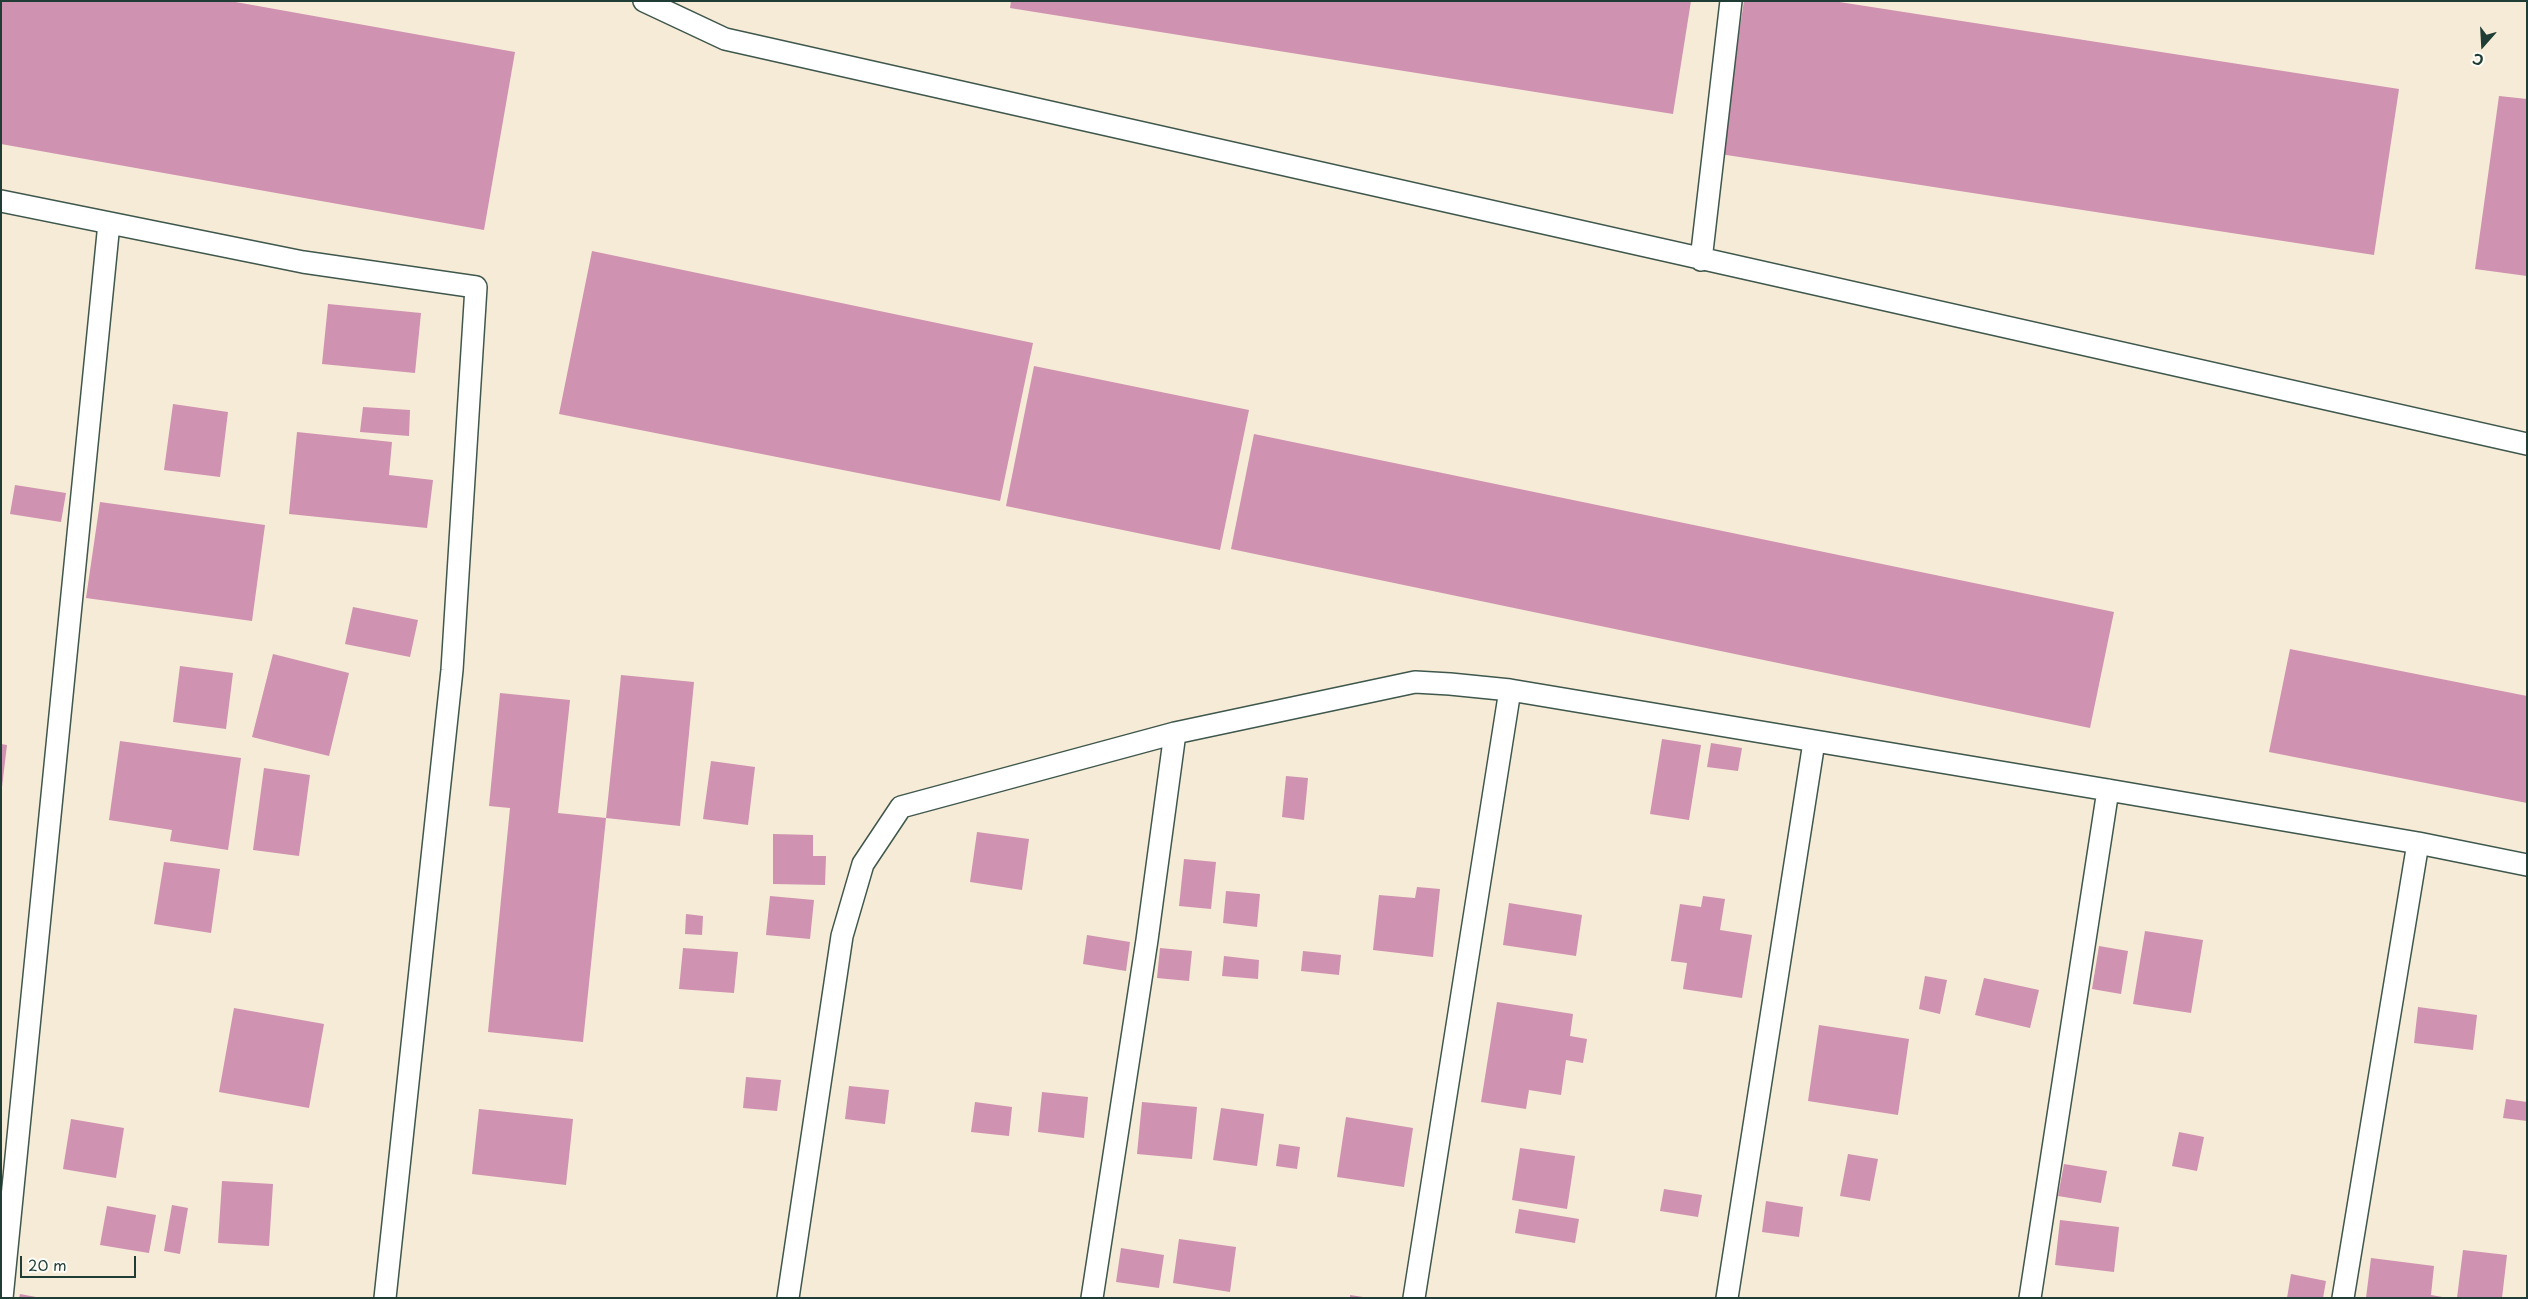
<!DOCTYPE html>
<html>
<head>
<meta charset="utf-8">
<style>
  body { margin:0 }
  #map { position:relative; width:2528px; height:1299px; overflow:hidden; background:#f6ebd7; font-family:"Playpen Sans",sans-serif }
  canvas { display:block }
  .frame { position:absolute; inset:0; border:2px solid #1f3d34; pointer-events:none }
  .north { position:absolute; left:2458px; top:20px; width:50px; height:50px; -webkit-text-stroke:4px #fdfcf7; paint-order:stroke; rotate:199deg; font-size:14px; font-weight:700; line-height:20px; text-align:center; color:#1f3d34 }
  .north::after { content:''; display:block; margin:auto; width:18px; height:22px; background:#1f3d34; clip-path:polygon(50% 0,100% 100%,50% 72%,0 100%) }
  .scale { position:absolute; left:20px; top:1256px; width:116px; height:22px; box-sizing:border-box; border:2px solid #1f3d34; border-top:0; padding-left:6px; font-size:15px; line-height:18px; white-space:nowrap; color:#1f3d34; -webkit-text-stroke:4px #fdfcf7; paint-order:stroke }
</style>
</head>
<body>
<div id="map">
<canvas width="2528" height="1299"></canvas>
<div class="frame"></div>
<div class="north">С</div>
<div class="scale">20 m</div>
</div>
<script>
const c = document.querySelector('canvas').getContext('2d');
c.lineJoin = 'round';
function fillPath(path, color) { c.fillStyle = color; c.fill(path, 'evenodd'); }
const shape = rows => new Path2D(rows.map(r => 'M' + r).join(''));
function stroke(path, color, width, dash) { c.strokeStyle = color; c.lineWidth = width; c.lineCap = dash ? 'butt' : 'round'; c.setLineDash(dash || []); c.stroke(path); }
const building = shape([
  [1,1,230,1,515,52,484,230,1,144],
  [1011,1,1691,1,1673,114,1010,8],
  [1744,1,1833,1,2399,89,2374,255,1720,154],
  [2499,96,2527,99,2527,276,2475,269],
  [592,251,1033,343,1000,501,559,414],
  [328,304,421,313,415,373,322,364],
  [1034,366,1249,410,1220,550,1006,506],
  [173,404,228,412,220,477,164,470],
  [363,407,410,410,409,436,360,432],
  [297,432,392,442,389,475,433,480,427,528,289,514],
  [1254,434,2114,612,2090,728,1231,549],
  [15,485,66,493,61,522,10,514],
  [100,502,265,525,252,621,86,598],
  [353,607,418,620,410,657,345,644],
  [2290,649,2527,696,2527,803,2269,752],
  [273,654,349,673,329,756,252,737],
  [180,666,233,673,226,729,173,722],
  [621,675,694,682,680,826,606,818,583,1042,488,1032,510,808,489,806,500,693,570,700,558,813,606,818],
  [1662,739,1701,745,1689,820,1650,814],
  [120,741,241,758,228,850,170,841,172,830,109,820],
  [1711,743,1742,748,1738,771,1707,767],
  [1,744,7,745,2,787,1,787],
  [711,761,755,767,748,825,703,819],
  [264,768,310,775,299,856,253,850],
  [1286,776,1308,778,1304,820,1282,817],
  [977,832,1029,839,1022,890,970,882],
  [773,834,813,835,813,856,826,856,825,885,773,884],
  [1184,859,1216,862,1211,909,1179,906],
  [164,862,220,869,211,933,154,924],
  [1417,887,1440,889,1433,957,1373,950,1379,895,1415,898],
  [1226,891,1260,894,1257,927,1223,923],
  [770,896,814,900,810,939,766,935],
  [1703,896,1725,899,1720,930,1752,935,1742,998,1683,989,1687,963,1671,961,1680,904,1701,907],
  [1509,903,1582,915,1576,956,1503,945],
  [686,914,703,916,702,935,685,934],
  [2145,931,2203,940,2191,1013,2133,1004],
  [1087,935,1130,942,1126,971,1083,964],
  [2099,946,2128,951,2121,994,2092,989],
  [683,948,738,952,734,993,679,989],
  [1160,948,1192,951,1189,981,1157,978],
  [1303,951,1341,955,1339,975,1301,971],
  [1224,956,1259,960,1258,979,1222,976],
  [1925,976,1947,980,1940,1014,1919,1009],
  [1984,978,2039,990,2030,1028,1975,1015],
  [1497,1002,1573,1014,1570,1036,1587,1039,1583,1063,1566,1060,1561,1095,1529,1090,1526,1109,1481,1102],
  [2418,1007,2477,1015,2473,1050,2414,1043],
  [234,1008,324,1024,309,1108,219,1092],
  [1819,1025,1909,1039,1898,1115,1808,1101],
  [746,1077,781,1080,777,1111,743,1108],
  [849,1086,889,1090,885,1124,845,1119],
  [1042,1092,1088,1097,1084,1138,1038,1132],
  [2506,1099,2527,1102,2527,1121,2503,1118],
  [975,1102,1012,1107,1009,1136,971,1132],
  [1142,1102,1197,1107,1192,1159,1137,1154],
  [1221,1108,1264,1114,1257,1166,1213,1160],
  [479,1109,573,1119,566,1185,472,1174],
  [1346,1117,1413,1128,1404,1187,1337,1177],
  [71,1119,124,1128,116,1178,63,1169],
  [2179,1132,2204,1137,2197,1171,2172,1166],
  [1279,1144,1300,1147,1297,1169,1276,1166],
  [1520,1148,1575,1156,1567,1209,1512,1200],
  [1848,1154,1878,1159,1870,1201,1840,1196],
  [2064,1164,2107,1171,2101,1203,2058,1196],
  [222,1181,273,1184,269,1246,218,1243],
  [1664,1189,1702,1195,1698,1217,1660,1211],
  [1766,1201,1803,1207,1799,1237,1762,1232],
  [172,1205,188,1208,180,1254,164,1251],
  [107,1206,156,1215,149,1253,100,1245],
  [1519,1209,1579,1219,1575,1243,1515,1233],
  [2060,1220,2119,1227,2114,1272,2055,1265],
  [1179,1239,1236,1247,1230,1292,1173,1283],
  [1121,1248,1164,1255,1159,1288,1116,1282],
  [2463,1250,2507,1255,2502,1298,2457,1298],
  [2371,1258,2434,1266,2431,1295,2448,1298,2366,1298],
  [2291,1274,2326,1281,2323,1298,2287,1298],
  [20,1294,36,1297,36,1298,19,1298],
  [1350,1295,1363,1297,1363,1298,1350,1298]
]);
const lane = shape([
  [644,1,725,39,2527,444],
  [1,201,303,262,476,287,452,670,385,1298],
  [1701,260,1731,1],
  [2,1298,109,223],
  [788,1298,842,936,863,864,901,807,1175,733,1415,682,1450,684,1510,690,2108,790,2418,843,2527,865],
  [1092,1298,1147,940,1175,733],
  [1414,1298,1510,690],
  [1727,1298,1814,742],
  [2030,1298,2108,790],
  [2343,1298,2418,843]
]);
fillPath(building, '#cf92b0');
stroke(lane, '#3f574c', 24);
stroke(lane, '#fff', 21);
</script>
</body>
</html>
